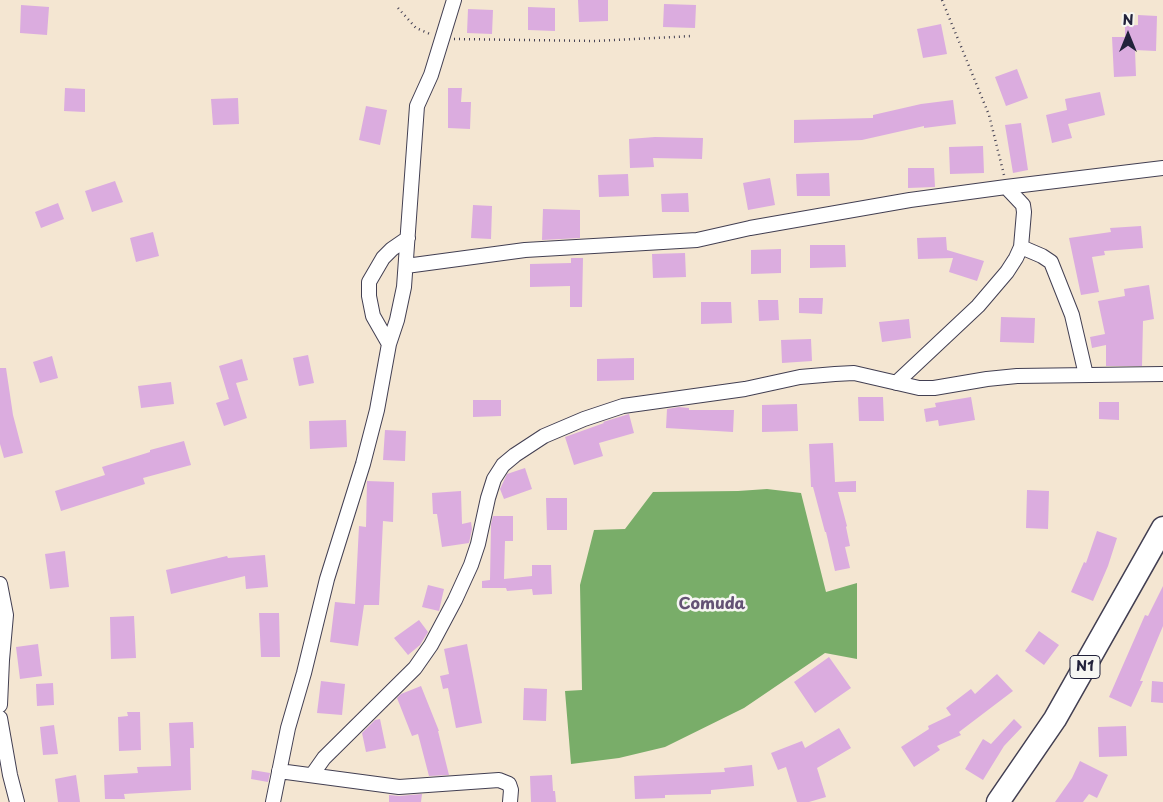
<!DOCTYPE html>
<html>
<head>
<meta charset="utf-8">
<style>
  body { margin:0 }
  #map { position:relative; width:1163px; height:802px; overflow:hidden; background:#f4e6d2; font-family:"Playpen Sans",sans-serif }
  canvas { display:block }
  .north { position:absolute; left:1103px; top:10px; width:50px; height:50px; -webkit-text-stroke:4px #f6f6f2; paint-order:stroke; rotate:0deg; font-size:14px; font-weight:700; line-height:20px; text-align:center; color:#22223b }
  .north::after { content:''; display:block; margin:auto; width:18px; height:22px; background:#22223b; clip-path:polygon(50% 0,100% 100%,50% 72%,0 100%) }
</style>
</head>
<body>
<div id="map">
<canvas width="1163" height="802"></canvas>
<div class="north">N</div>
</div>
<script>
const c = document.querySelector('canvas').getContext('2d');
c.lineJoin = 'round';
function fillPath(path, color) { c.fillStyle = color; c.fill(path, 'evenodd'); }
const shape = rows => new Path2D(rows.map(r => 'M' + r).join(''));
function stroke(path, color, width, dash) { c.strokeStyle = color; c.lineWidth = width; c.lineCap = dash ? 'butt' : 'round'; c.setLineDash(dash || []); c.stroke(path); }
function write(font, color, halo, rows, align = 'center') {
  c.font = font + ' "Playpen Sans",sans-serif'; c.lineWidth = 5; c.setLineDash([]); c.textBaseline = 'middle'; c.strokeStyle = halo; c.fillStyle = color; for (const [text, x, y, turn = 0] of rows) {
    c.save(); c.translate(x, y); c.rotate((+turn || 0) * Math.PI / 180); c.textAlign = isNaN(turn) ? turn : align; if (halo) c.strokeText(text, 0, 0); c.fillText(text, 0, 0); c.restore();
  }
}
const forest = shape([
  [767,489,801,493,826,592,857,583,857,659,825,653,744,708,665,747,619,758,571,764,565,691,582,690,580,585,594,530,625,529,653,492,738,491]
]);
const building = shape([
  [578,0,608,0,608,21,579,22],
  [664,4,696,5,695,28,663,27],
  [21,5,49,7,47,35,20,33],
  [528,7,555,8,555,31,528,30],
  [468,9,493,10,492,34,467,33],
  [1138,15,1157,16,1156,51,1135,50,1136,76,1114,77,1112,37,1125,37,1125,26,1138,25],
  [941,24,947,54,923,58,917,29],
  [1017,69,1028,98,1006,106,995,77],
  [65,88,85,89,85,112,64,111],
  [448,88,462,88,461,102,471,102,470,129,448,128],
  [1100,92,1105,115,1068,124,1072,138,1052,143,1046,115,1067,110,1065,99],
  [238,98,239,124,213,125,211,99],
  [953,100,956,124,924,128,924,126,862,140,794,143,794,120,873,118,873,115,921,104],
  [366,106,387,110,380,145,359,140],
  [1021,123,1028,170,1013,173,1005,125],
  [655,137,703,138,702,159,653,158,654,167,630,168,629,139],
  [983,146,984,173,950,174,949,147],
  [908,168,934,168,935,187,908,188],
  [829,173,830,196,797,196,796,174],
  [628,174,629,196,599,197,598,175],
  [770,178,775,205,748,210,743,183],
  [115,181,123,202,92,212,85,191],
  [688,193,689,212,662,212,661,194],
  [58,203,64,219,41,228,35,212],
  [473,205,492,206,491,239,471,238],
  [543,209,580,210,580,238,542,240],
  [1141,226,1143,248,1104,251,1105,255,1092,257,1099,292,1081,295,1069,238,1111,232,1110,228],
  [153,232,159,256,136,262,130,238],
  [946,237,947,250,984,261,977,281,949,272,953,258,918,259,917,238],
  [810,245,845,245,846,267,810,268],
  [781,249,781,273,751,274,751,250],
  [685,253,686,277,653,278,652,254],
  [571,258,583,258,582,307,570,307,570,286,530,287,530,264,571,263],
  [1149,285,1154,319,1143,321,1142,366,1106,366,1106,345,1092,348,1090,337,1105,334,1098,301,1125,296,1124,289],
  [799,298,823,298,822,314,799,313],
  [758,300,778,300,779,320,759,321],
  [701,302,731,302,732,323,701,324],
  [1001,317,1035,318,1034,343,1000,342],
  [909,319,911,338,882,342,879,322],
  [811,339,812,361,782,363,781,340],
  [308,355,314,383,299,386,293,358],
  [52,356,58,378,40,383,33,362],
  [634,358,634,380,597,381,597,359],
  [242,359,248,380,236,383,247,418,224,426,216,403,229,399,219,366],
  [0,368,6,368,13,415,23,453,4,458,0,444],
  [171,382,174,404,141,408,138,386],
  [858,397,883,397,884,421,859,421],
  [971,397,975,420,939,426,938,420,926,422,924,409,936,407,935,403],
  [473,400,501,400,501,416,473,417],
  [1099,402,1119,402,1119,420,1099,419],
  [797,404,798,431,762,432,762,405],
  [679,407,689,408,689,410,734,410,733,432,666,428,667,409],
  [629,414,634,433,599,443,603,456,574,465,565,437,604,423,603,422],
  [346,420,347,447,310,449,309,421],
  [385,430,406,431,405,461,383,460],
  [184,441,191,465,143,478,145,484,61,511,55,491,105,475,102,467,150,452,150,450],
  [833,443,835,482,856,481,856,492,838,492,847,526,846,527,850,546,845,547,850,568,835,571,826,532,825,532,813,487,811,487,809,444],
  [525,468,532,489,504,499,500,489,507,474],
  [367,481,394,482,393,522,383,521,379,605,364,605,358,646,330,642,335,602,355,604,359,526,366,527],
  [1027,490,1049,491,1048,529,1026,528],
  [461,491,462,524,471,522,472,529,469,543,442,547,437,514,433,514,432,493],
  [546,498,567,498,567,530,547,530],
  [493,516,513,516,513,541,505,541,504,579,532,576,532,565,551,565,552,594,533,595,532,589,507,591,506,588,482,588,482,581,490,580,491,524],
  [1097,531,1117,538,1108,566,1093,601,1071,592,1084,562,1086,563],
  [65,551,69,587,50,589,45,554],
  [265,555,268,587,246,589,245,576,171,594,166,570,227,556,228,558],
  [428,585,444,589,439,611,422,607],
  [1163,586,1163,626,1140,681,1143,681,1131,707,1109,697,1145,615,1148,616],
  [259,613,279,613,280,657,261,657],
  [134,616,136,658,111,659,110,617],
  [419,620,428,632,420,645,408,655,394,638],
  [1039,631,1059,645,1044,665,1025,651],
  [38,644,42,676,20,679,16,647],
  [467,644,482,723,456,728,448,688,443,689,440,676,449,674,444,649],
  [829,657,851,688,815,713,794,682],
  [997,674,1013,691,959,732,961,735,937,746,940,750,914,767,901,747,929,729,928,726,951,715,946,708,971,689,975,694],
  [321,681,345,684,342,715,317,713],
  [1152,681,1163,682,1163,703,1151,702],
  [53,683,54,705,37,706,36,684],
  [421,686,439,731,438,731,449,775,429,776,418,734,412,736,397,698,401,694],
  [524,688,547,689,546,721,523,720],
  [127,712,140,712,141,750,119,751,118,717,128,716],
  [380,719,386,748,366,752,362,733,375,720],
  [1014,719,1022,727,1004,746,983,780,965,769,983,739,991,744],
  [193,722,194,748,190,748,191,790,124,794,125,799,105,799,104,775,138,773,137,767,171,766,169,723],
  [54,725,58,754,43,755,40,727],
  [1126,726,1127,756,1099,757,1098,727],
  [839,728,851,748,817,768,826,797,809,802,797,802,786,767,778,770,771,753,802,741,805,748],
  [1080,761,1108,775,1097,798,1089,794,1083,802,1055,802,1072,778],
  [752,765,754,786,711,790,711,794,665,795,665,798,635,799,634,776,725,772,724,768],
  [252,770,270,773,268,782,251,779],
  [76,775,80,802,58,802,55,779],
  [552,775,553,791,555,791,556,802,531,802,530,776],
  [422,794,421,802,389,802,389,795,399,796]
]);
const path = shape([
  [942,0,989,115,1004,175],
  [398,8,416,28,430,34],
  [454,39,596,41,692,36]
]);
const minor = shape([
  [1021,247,1042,256,1051,262,1072,315,1086,375],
  [406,266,525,250,697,240,750,228,910,200,1006,187,1163,168],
  [389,344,373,316,369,296,369,282,383,258,392,249,408,238],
  [896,383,978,306,1007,272,1016,258,1021,247,1024,212,1023,205,1006,187],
  [0,584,6,615,2,660,0,705],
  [0,718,10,775,17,802],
  [279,771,399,787,499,780,509,784,511,790,510,802],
  [312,775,324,758,415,668,431,645,455,600,471,565,478,544,488,498,494,479,503,465,515,455,544,436,584,419,623,406,745,389,800,377,835,374,854,373,919,388,934,388,987,379,1017,376,1163,374],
  [273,802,288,728,304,673,327,579,363,464,377,410,389,344,397,320,404,287,417,106,431,75,454,0]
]);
const primary = shape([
  [998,802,1055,719,1163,528]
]);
const shields = [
  [1085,667,30]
];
const shieldNames = [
  ["N1",1085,667]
];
const neighbourhoodNames = [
  ["Comuda",712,605]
];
fillPath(forest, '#79ad69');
fillPath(building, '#dbacdf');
stroke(minor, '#423f52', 16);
stroke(primary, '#423f52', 25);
stroke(path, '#423f52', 2.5, [1, 4]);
stroke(minor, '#fff', 14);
stroke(primary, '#fff', 22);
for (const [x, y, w] of shields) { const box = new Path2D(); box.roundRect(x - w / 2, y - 11.5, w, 23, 4); c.fillStyle = '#f6f6f2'; c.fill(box); stroke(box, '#22223b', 1); }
write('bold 14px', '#22223b', null, shieldNames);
write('bold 16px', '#635274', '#f6f6f2', neighbourhoodNames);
</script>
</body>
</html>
